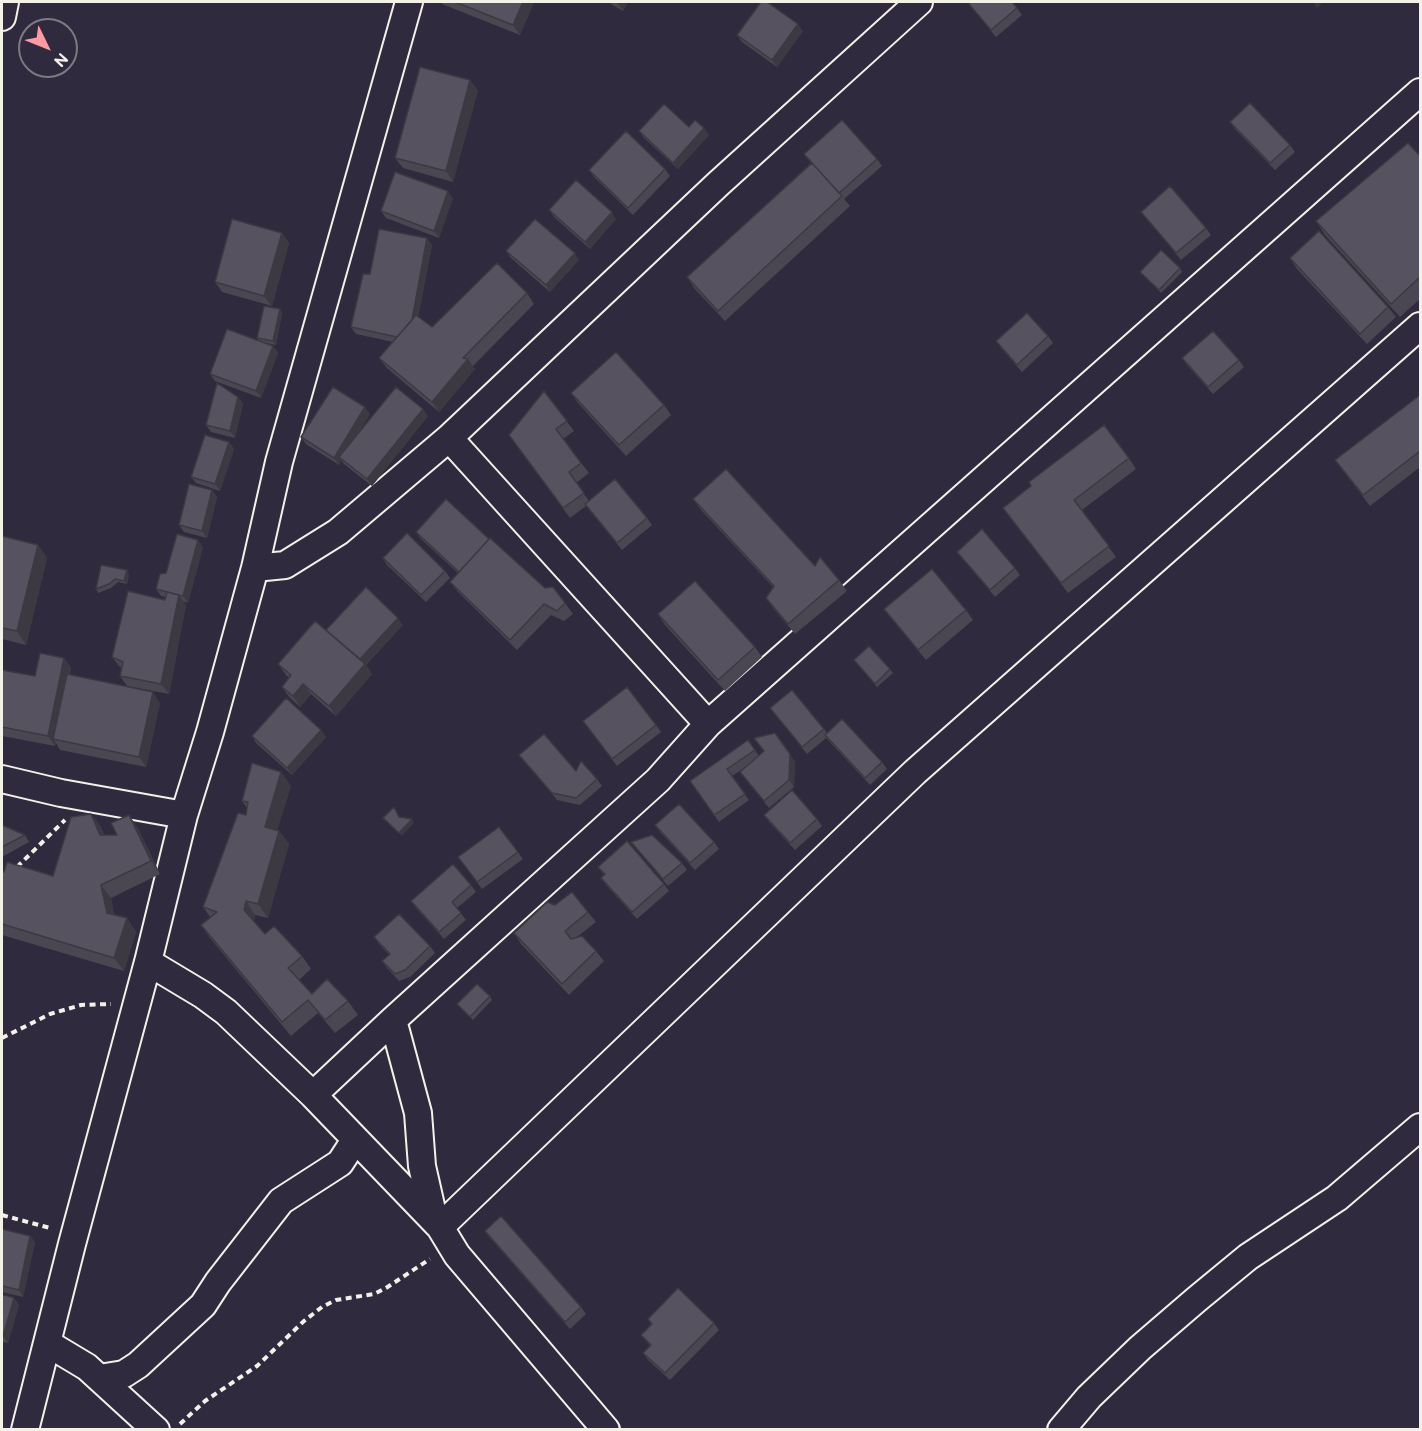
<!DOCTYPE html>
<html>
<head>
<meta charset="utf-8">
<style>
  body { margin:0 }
  #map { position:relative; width:1422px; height:1431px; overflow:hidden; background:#2f2a3d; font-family:"Balsamiq Sans",sans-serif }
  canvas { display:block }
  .frame { position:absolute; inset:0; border:3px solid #f4f1e8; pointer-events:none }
  .north { position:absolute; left:18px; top:18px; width:60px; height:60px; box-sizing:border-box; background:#2f2a3d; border:2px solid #7e7a81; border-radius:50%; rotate:133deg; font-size:16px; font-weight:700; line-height:24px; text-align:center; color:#f4f1e8 }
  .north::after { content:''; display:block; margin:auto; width:21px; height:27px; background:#ff9aa2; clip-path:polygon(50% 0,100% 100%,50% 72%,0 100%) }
</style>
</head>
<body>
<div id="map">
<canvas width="1422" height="1431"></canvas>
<div class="frame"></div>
<div class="north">N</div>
</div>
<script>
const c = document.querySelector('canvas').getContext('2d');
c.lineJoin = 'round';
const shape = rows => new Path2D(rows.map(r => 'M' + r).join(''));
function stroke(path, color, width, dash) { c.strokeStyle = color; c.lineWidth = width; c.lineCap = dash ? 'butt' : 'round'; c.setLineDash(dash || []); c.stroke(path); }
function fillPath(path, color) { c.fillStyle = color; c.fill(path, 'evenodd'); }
const path = shape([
  [17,867,65,820],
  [2,1038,50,1014,81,1005,111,1004],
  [2,1215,50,1228],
  [180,1424,205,1401,257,1366,304,1321,322,1307,336,1300,374,1294,386,1288,430,1259]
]);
const street = shape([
  [2,17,5,2],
  [449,438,708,724],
  [255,568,285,565,338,532,449,438,718,184,919,2],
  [2,779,61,793,184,815],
  [148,962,203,995,226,1012,313,1095,440,1227,457,1255,606,1430],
  [393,1020,418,1113,422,1166,434,1219],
  [313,1095,393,1020,658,780,708,724,1420,92],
  [440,1227,915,772,1420,326],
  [47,1343,87,1367,156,1430],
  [99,1378,124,1374,138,1365,203,1305,218,1282,281,1201,340,1163,355,1140],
  [25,1430,72,1244,148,962,184,815,210,732,255,568,279,462,409,2],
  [1061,1430,1089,1397,1140,1348,1197,1299,1248,1257,1337,1198,1420,1127]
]);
const wall = shape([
  [441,2,534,2,520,35,442,4],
  [608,2,628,2,623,11],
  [969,4,1017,8,1022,15,996,37],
  [803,31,777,67,742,42,737,35],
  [478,90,453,182,403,168,395,158],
  [1230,122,1290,145,1295,152,1275,170,1235,129],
  [689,127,704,128,709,135,678,169,644,138,639,131],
  [804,154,877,159,882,166,844,199,850,206,725,321,694,288,687,277,811,163],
  [1420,156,1420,299,1400,317,1325,235,1316,221],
  [665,169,670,176,633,215,594,177,589,170],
  [453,198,439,238,386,218,381,211],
  [549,210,616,219,590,249,554,217],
  [1141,212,1206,228,1211,235,1181,260],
  [282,233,289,243,272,306,222,292,215,282],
  [427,238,432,245,418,317,432,327,527,293,534,304,473,366,475,369,439,412,387,368,379,358,393,342,356,334,351,327,370,274],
  [506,251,579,260,550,292,511,258],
  [1290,258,1388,307,1396,317,1367,344,1297,269],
  [1180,268,1182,272,1161,293,1140,272],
  [280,309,282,313,276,345,262,342,273,346,278,353,261,398,215,381,210,374,259,341,257,338],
  [1048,336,1053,343,1022,372,1001,348,996,341],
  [1182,358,1239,360,1244,367,1213,394,1187,365],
  [544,391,574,431,563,439,589,473,576,483,589,501,647,518,652,525,622,550,586,506,570,518,509,435],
  [571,393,664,405,671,415,626,456,578,403],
  [1420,395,1420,467,1370,506,1335,460],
  [238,397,243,404,235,438,211,432,206,425],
  [370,414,358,433,428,416,372,486,344,464,341,460,339,465,306,444,301,437],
  [229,442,234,449,220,491,196,483,191,477],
  [1129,458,1136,469,1082,510,1116,557,1068,593,1003,508],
  [212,490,217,497,207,538,184,532,179,525],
  [693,499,815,566,839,580,847,591,795,634,773,608,766,598,773,587,701,510],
  [416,532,489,539,545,588,565,603,573,614,564,621,551,615,517,650,458,592,450,582,458,573,421,539],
  [2,536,38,545,47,558,26,645,2,639],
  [203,547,188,603,183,601,186,605,169,694,127,686,120,676,122,668,120,667,112,657,165,600,166,597,161,596,156,589,166,573],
  [957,552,1015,568,1020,575,995,597],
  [383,558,445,571,450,578,426,602,387,565],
  [101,565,129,574,127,584,118,582,111,588,98,593,96,589],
  [884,609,966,610,973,620,926,660,892,619],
  [658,614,755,647,762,657,725,691,665,625],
  [403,625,366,665,372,674,336,716,311,694,300,707,289,697,282,687,289,678,286,675,278,664,326,630],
  [64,658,71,668,70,675,160,703,146,767,60,750,56,743,55,746,2,736,2,670,35,676],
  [854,660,890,669,893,673,877,687],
  [770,708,824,729,827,733,882,762,887,769,870,785,826,738,807,754],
  [583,721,656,725,661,732,617,766],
  [321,730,326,737,292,775,256,743,252,736],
  [754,738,795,761,794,787,769,808,740,772,747,766,732,776,749,800,719,822,690,781,748,740,759,756,764,752],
  [519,755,576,771,597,779,602,786,580,805,557,800],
  [281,772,291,786,277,830,279,831,289,844,268,918,255,915,254,921,265,934,302,956,311,969,299,980,312,994,348,1001,358,1015,335,1033,318,1013,291,1036,210,938,201,925,210,917,203,907,246,815,247,808,242,801],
  [91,814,101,827,104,835,117,835,138,828,160,874,111,898,114,915,127,918,136,932,124,971,2,935,2,871,53,876],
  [764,815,817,819,822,826,795,850,769,822],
  [2,825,25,835,29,842,2,857],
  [655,825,714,842,719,849,695,870,660,832],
  [499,827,523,859,482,889,458,857],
  [631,842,682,863,687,870,668,886],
  [598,867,664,884,669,891,637,919,606,885,601,878,604,875],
  [471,885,476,892,457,908,466,920,444,939,416,908,411,901],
  [555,905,588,912,596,922,577,937,596,951,604,961,569,995,521,944,514,933],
  [374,937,430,946,435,953,410,977,399,981,387,968,382,961,389,955,379,944],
  [490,996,492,1000,473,1020,457,1004],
  [2,1229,30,1236,35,1242,23,1297,2,1292],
  [485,1231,581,1307,586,1314,570,1329,490,1238],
  [2,1294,14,1298,19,1305,8,1343,2,1342],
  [648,1319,714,1323,719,1330,670,1380,648,1360,643,1353,650,1346,641,1335,651,1324]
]);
const shadedWall = shape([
  [523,2,534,2,520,35,513,25],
  [616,2,628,2,623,11],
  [1313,2,1323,2,1317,8],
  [798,24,803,31,777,67,772,60],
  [470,80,478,90,453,182,446,171],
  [704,128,709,135,678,169,673,163],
  [448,191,453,198,439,238,434,231],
  [612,212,616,219,590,249,585,242],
  [282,233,289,243,272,306,264,296],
  [427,238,432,245,415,335,401,338],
  [575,253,579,260,550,292,546,285],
  [280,309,282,313,276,345,273,341],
  [273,346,278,353,261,398,256,391],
  [468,359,475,369,439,412,432,402],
  [238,397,243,404,235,438,230,431],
  [365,407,370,414,342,459,339,457,341,460,339,465,334,458],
  [423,409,428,416,372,486,367,479],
  [229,442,234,449,220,491,215,484],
  [212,490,217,497,207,538,202,531],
  [198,540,203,547,188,603,183,596],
  [38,545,47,558,26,645,17,631],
  [127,570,129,574,127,584,124,581],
  [179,595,186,605,169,694,161,684],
  [398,618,403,625,366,665,372,674,336,716,329,706,359,660],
  [64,658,71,668,56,740,53,739,56,743,55,746,48,736],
  [303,684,311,694,300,707,293,696],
  [153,692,160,703,146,767,139,757],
  [321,730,326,737,292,775,287,768],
  [790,754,795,761,794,787,789,780],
  [281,772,291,786,274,840,265,827],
  [91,814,101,827,110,848,100,835],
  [129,815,138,828,160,874,151,861],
  [412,819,414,823,402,836,399,833],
  [279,831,289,844,268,918,258,904],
  [101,885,111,898,117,926,107,913],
  [246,901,255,915,253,924,244,910],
  [127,918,136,932,124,971,114,958],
  [30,1236,35,1242,23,1297,19,1290],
  [14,1298,19,1305,8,1343,3,1336]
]);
const building = shape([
  [455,2,523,2,513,25,455,2],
  [761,2,767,2,798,24,772,60,737,35,761,2],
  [971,2,1012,2,1017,8,991,30,969,4,971,2],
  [420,67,470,80,446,171,395,158,420,67],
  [1250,103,1290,145,1270,163,1230,122,1250,103],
  [664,104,689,127,695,120,704,128,673,163,639,131,664,104],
  [842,120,877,159,839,193,804,154,842,120],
  [626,131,665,169,628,208,589,170,626,131],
  [1408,143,1420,156,1420,277,1391,304,1316,221,1408,143],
  [812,163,842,196,718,311,687,277,812,163],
  [395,172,448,191,434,231,381,211,395,172],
  [576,180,612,212,585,242,549,210,576,180],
  [1170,186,1206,228,1176,253,1141,212,1170,186],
  [232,219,282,233,264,296,215,282,232,219],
  [535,219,575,253,546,285,506,251,535,219],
  [379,229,427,238,412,320,397,337,351,327,363,274,370,274,379,229],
  [1319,231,1388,307,1360,334,1290,258,1319,231],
  [1161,250,1180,268,1159,290,1140,272,1161,250],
  [497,263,527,293,463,358,468,359,432,402,379,358,416,315,432,327,497,263],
  [264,306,280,309,273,341,257,338,264,306],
  [1027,313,1048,336,1017,365,996,341,1027,313],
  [227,329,273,346,256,391,210,374,227,329],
  [1213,331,1239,360,1208,387,1182,358,1213,331],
  [616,352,664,405,619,445,571,393,616,352],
  [217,383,238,397,230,431,206,425,217,383],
  [333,387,365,407,334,458,301,437,333,387],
  [396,387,423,409,367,479,339,457,396,387],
  [544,391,567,421,556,429,581,463,569,472,584,493,563,508,509,435,544,391],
  [1420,395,1420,451,1363,495,1335,460,1420,395],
  [1104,425,1129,458,1074,500,1109,546,1061,583,1003,508,1031,486,1029,482,1104,425],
  [205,435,229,442,215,484,191,477,205,435],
  [726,469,815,566,820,557,839,580,788,624,766,598,774,586,693,499,726,469],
  [615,479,647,518,617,543,585,504,615,479],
  [189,484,212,490,202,531,179,525,189,484],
  [446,499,489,539,459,572,416,532,446,499],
  [982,529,1015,568,990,590,957,552,982,529],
  [407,533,445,571,421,595,383,558,407,533],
  [177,534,198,540,183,596,156,589,160,574,166,573,177,534],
  [2,536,38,545,17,631,2,628,2,536],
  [490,538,545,588,553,587,565,603,557,611,544,604,510,640,450,582,490,538],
  [101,565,127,570,124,581,115,579,109,584,96,589,101,565],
  [932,569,966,610,918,650,884,609,932,569],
  [695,581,755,647,718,680,658,614,695,581],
  [366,587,398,618,360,659,326,630,366,587],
  [128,591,165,600,167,592,179,595,161,684,120,676,123,662,112,657,128,591],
  [315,621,365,664,329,706,303,684,293,696,282,687,291,675,278,664,315,621],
  [869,646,890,669,875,684,854,660,869,646],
  [40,653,64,658,48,736,2,727,2,670,35,676,40,653],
  [67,674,153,692,139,757,53,739,67,674],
  [627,687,656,725,612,759,583,721,627,687],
  [792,690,824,729,802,747,770,708,792,690],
  [286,698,321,730,287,768,252,736,286,698],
  [842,719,882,762,865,778,825,735,842,719],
  [775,733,790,754,789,780,764,801,740,772,764,751,754,738,775,733],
  [544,734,576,771,581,761,597,779,576,798,552,793,519,755,544,734],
  [748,740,755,750,727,769,745,794,714,815,690,781,748,740],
  [252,763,281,772,265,827,279,831,258,904,246,901,244,910,265,934,274,926,302,956,288,968,312,994,327,979,348,1001,325,1020,308,1000,282,1022,201,925,217,912,203,907,238,813,246,815,248,802,242,801,252,763],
  [792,790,817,819,790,843,764,815,792,790],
  [679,804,714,842,690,863,655,825,679,804],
  [394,807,399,817,412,819,399,833,383,818,394,807],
  [91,814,100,835,117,835,111,823,129,815,151,861,101,885,107,913,127,918,114,958,2,924,2,871,4,872,7,862,53,876,71,817,91,814],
  [2,825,25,835,2,847,2,825],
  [499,827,518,852,477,882,458,857,499,827],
  [652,835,682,863,663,879,631,842,652,835],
  [627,841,664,884,632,912,601,878,605,874,598,867,627,841],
  [453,864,471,885,452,902,461,913,439,932,411,901,453,864],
  [572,892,588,912,565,931,571,939,582,936,596,951,562,984,514,933,547,902,555,905,572,892],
  [399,914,430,946,405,970,395,974,382,961,390,954,374,937,399,914],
  [477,984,490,996,470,1017,457,1004,477,984],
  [501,1216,581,1307,565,1322,485,1231,501,1216],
  [2,1229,30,1236,19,1290,2,1286,2,1229],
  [678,1288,714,1323,665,1373,643,1353,651,1345,641,1335,652,1324,648,1319,678,1288],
  [2,1294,14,1298,3,1336,2,1336,2,1294]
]);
stroke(street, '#f4f1e8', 30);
stroke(path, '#f4f1e8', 4, [6, 4.5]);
stroke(street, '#2f2a3d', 26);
fillPath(wall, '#4a4752');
fillPath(shadedWall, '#3c3942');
fillPath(building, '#56525f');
stroke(building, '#3c3942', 1.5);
</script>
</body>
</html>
